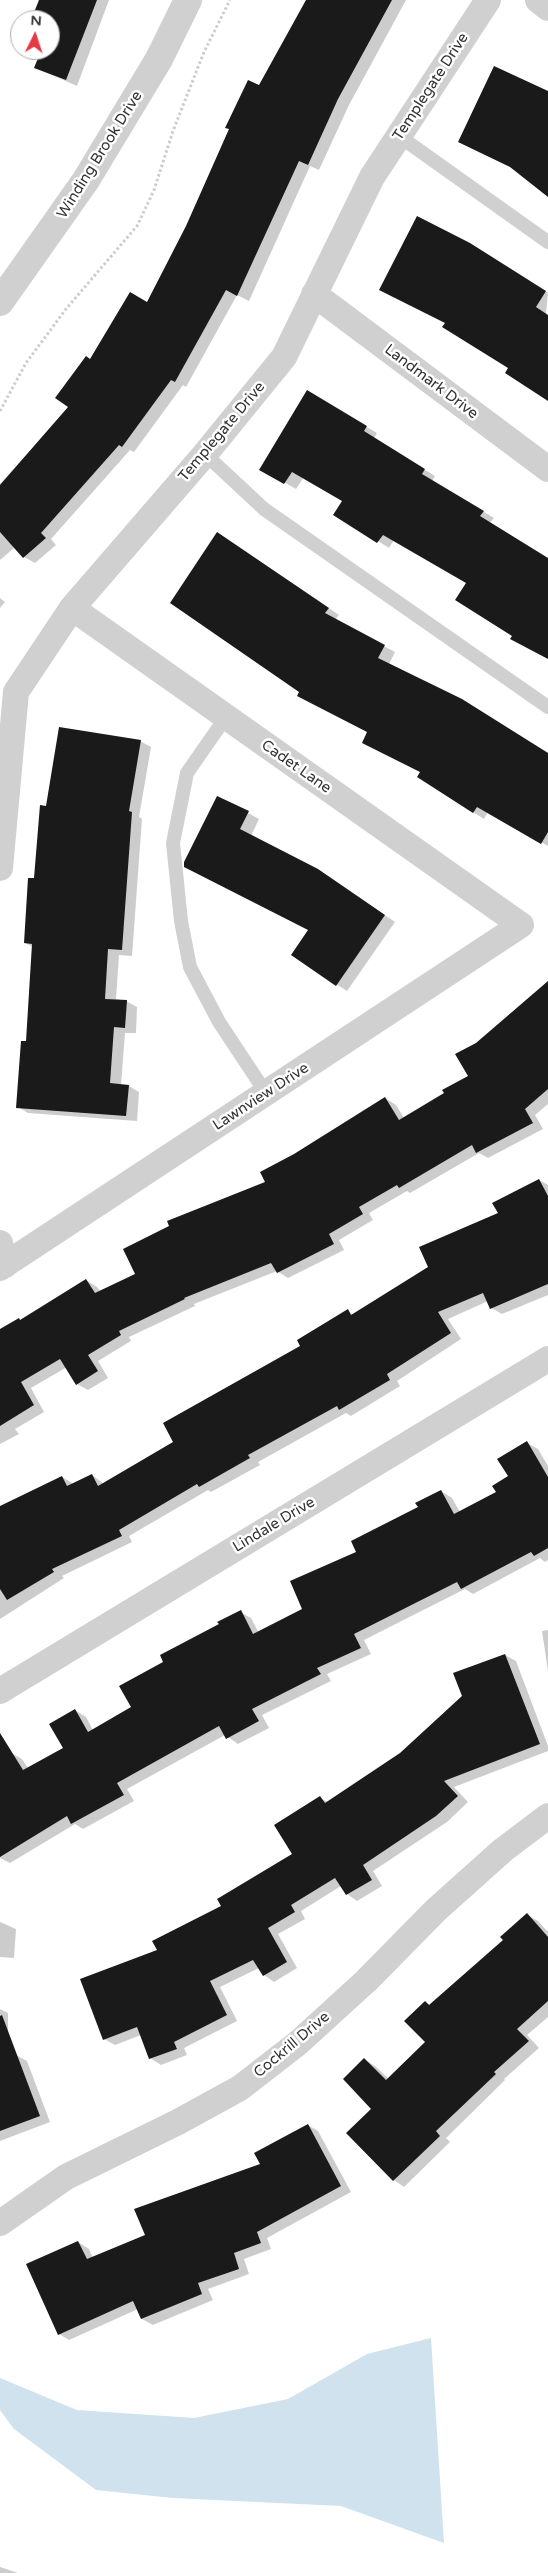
<!DOCTYPE html>
<html>
<head>
<meta charset="utf-8">
<style>
  body { margin:0 }
  #map { position:relative; width:548px; height:2573px; overflow:hidden; background:#fff; font-family:"Varela Round",sans-serif }
  canvas { display:block }
  .north { position:absolute; left:10px; top:10px; width:50px; height:50px; box-sizing:border-box; background:#fff; border:1px solid #adadad; border-radius:50%; rotate:4deg; font-size:14px; font-weight:700; line-height:20px; text-align:center; color:#333 }
  .north::after { content:''; display:block; margin:auto; width:18px; height:22px; background:#e63946; clip-path:polygon(50% 0,100% 100%,50% 72%,0 100%) }
</style>
</head>
<body>
<div id="map">
<canvas width="548" height="2573"></canvas>
<div class="north">N</div>
</div>
<script>
const c = document.querySelector('canvas').getContext('2d');
c.lineJoin = 'round';
function fillPath(path, color) { c.fillStyle = color; c.fill(path, 'evenodd'); }
const shape = rows => new Path2D(rows.map(r => 'M' + r).join(''));
function stroke(path, color, width, dash) { c.strokeStyle = color; c.lineWidth = width; c.lineCap = dash ? 'butt' : 'round'; c.setLineDash(dash || []); c.stroke(path); }
function write(font, color, halo, rows, align = 'center') {
  c.font = font + ' "Varela Round",sans-serif'; c.lineWidth = 5; c.setLineDash([]); c.textBaseline = 'middle'; c.strokeStyle = halo; c.fillStyle = color; for (const [text, x, y, turn = 0] of rows) {
    c.save(); c.translate(x, y); c.rotate((+turn || 0) * Math.PI / 180); c.textAlign = isNaN(turn) ? turn : align; if (halo) c.strokeText(text, 0, 0); c.fillText(text, 0, 0); c.restore();
  }
}
const water = shape([
  [431,2338,444,2543,341,2506,173,2498,96,2490,14,2429,0,2410,0,2378,77,2410,194,2418,288,2399,367,2354]
]);
const shadow = shape([
  [40,0,109,0,77,86,36,68,41,54,31,50,50,50,50,20,32,20],
  [307,0,406,0,349,105,319,170,310,166,249,301,237,295,186,387,183,385,134,452,130,450,51,539,56,545,35,563,24,557,15,547,0,560,0,484,70,407,91,360,147,304,259,87],
  [481,251,548,293,546,314,548,316,548,398,510,367],
  [307,392,377,433,374,438,435,476,432,481,494,518,490,523,548,559,548,658,514,636,468,582,394,540,389,548,335,514,344,500,304,477,296,489,261,469],
  [218,533,339,615,335,620,395,652,389,664,473,707,548,753,548,846,488,812,484,819,473,812,368,732,300,692],
  [0,598,5,602,0,608],
  [140,741,151,747,139,817,142,819,132,956,119,955,116,999,126,1001,137,1007,136,1033,125,1033,121,1085,129,1086,139,1092,137,1121,28,1113,18,1107,27,1042,33,947,25,943,47,807],
  [218,797,259,819,251,836,329,877,395,922,347,991,292,955,310,930],
  [548,993,548,1104,535,1115,543,1129,488,1158,479,1153,410,1193,407,1191,369,1213,373,1220,339,1240,344,1250,288,1278,277,1271,194,1304,195,1306,129,1337,131,1341,98,1361,108,1378,88,1390,77,1384,67,1367,31,1388,44,1412,15,1429,19,1434,0,1444,0,1331,19,1320,21,1321,86,1280,97,1287,100,1291,137,1274,267,1183,295,1155,385,1098,396,1105,404,1118,446,1094,469,1077,477,1044],
  [539,1180,548,1185,548,1295,502,1314,491,1308,488,1301,448,1319,461,1339,397,1381,400,1386,351,1416,346,1413,258,1462,260,1465,211,1492,208,1490,129,1536,132,1542,62,1576,64,1578,0,1619,0,1508,62,1477,74,1484,92,1475,104,1484,175,1442,348,1311,354,1315,429,1267],
  [527,1443,538,1449,548,1466,548,1560,545,1562,540,1558,473,1594,465,1589,364,1640,371,1654,327,1674,331,1681,262,1715,269,1728,238,1744,225,1735,127,1789,134,1801,83,1829,75,1824,10,1863,0,1858,0,1760,11,1753,22,1759,28,1768,64,1748,75,1710,86,1717,93,1730,133,1708,165,1662,240,1612,251,1618,259,1633,304,1610,358,1552,441,1491,452,1498,460,1512,497,1492,510,1477],
  [548,1630,548,1671,542,1631],
  [505,1655,516,1661,548,1746,548,1751,454,1787,468,1802,447,1822,373,1871,382,1886,357,1901,347,1894,341,1886,301,1911,305,1919,278,1934,297,1968,274,1982,264,1975,259,1968,220,1987,237,2021,184,2048,187,2055,161,2065,150,2058,141,2035,115,2045,104,2039,158,1951,294,1855,320,1798,328,1802,401,1754],
  [527,1915,538,1921,547,1931,548,1930,548,2017,527,2035,539,2048,504,2079,505,2080,446,2138,450,2142,404,2187,394,2180,373,2109,365,2060,375,2066,389,2079,427,2042,425,2002,431,2006,505,1940],
  [0,1922,16,1929,14,1958,0,1957],
  [0,2009,8,2013,8,2047,0,2047],
  [16,2055,27,2061,50,2122,0,2141,0,2061],
  [308,2125,318,2131,351,2192,267,2238,271,2249,244,2259,249,2274,208,2289,213,2300,153,2325,142,2319,138,2309,69,2340,59,2334,78,2242,89,2249,93,2258,147,2236,262,2165],
  [0,2567,18,2573,0,2573]
]);
const building = shape([
  [39,0,97,0,66,80,34,68,40,53,33,50,50,50,50,20,31,20],
  [306,0,392,0,338,99,308,165,299,161,237,296,226,290,175,382,171,380,122,447,119,445,41,533,46,538,23,558,0,532,0,485,68,407,55,398,86,356,90,359,130,292,147,302,186,226,229,129,225,128,248,80,259,85],
  [494,66,548,91,548,197,510,167,458,142],
  [417,216,470,243,546,291,536,307,548,315,548,401,505,373,508,368,442,327,445,323,379,290],
  [307,390,367,426,364,431,425,469,422,474,484,511,480,516,548,558,548,659,510,639,512,636,455,600,466,583,383,535,377,543,333,515,342,501,292,472,284,484,259,470],
  [217,532,329,608,325,613,385,645,378,658,462,699,548,753,548,832,541,844,477,807,473,813,417,777,420,772,362,743,367,732,297,696,299,692,170,603],
  [59,727,141,740,129,811,132,812,122,950,108,949,105,999,127,1000,125,1028,114,1027,110,1083,129,1085,126,1116,16,1108,21,1041,26,1041,32,944,24,943,28,878,34,878,40,805,46,806],
  [217,796,249,811,240,829,318,869,385,915,336,986,291,955,308,930,184,867,184,862],
  [548,981,548,1089,525,1109,533,1123,476,1153,472,1145,399,1188,397,1185,359,1207,363,1214,329,1234,334,1244,277,1273,271,1263,184,1298,185,1299,119,1331,121,1335,88,1355,98,1371,76,1385,60,1359,21,1382,34,1405,0,1426,0,1329,19,1318,20,1320,86,1279,95,1293,135,1274,123,1249,169,1226,167,1221,265,1182,260,1172,294,1154,385,1097,399,1120,444,1093,442,1090,468,1076,455,1054,476,1043],
  [539,1179,548,1196,548,1284,490,1309,483,1293,438,1312,451,1333,387,1374,390,1380,339,1410,337,1406,248,1455,250,1458,199,1487,197,1484,119,1530,122,1536,52,1569,54,1572,7,1600,0,1589,0,1506,62,1476,67,1486,92,1474,98,1486,173,1442,163,1423,300,1346,297,1340,348,1309,351,1315,428,1267,419,1247,498,1213,492,1203],
  [527,1441,548,1477,548,1548,534,1556,531,1552,461,1589,457,1582,354,1634,361,1648,317,1668,321,1674,252,1709,259,1721,226,1739,219,1726,117,1783,124,1795,71,1824,67,1816,0,1857,0,1733,23,1770,63,1748,49,1724,75,1709,88,1732,131,1707,119,1686,163,1662,160,1655,219,1624,217,1622,241,1610,253,1634,302,1609,290,1581,356,1552,351,1541,418,1507,415,1503,441,1490,454,1514,496,1492,492,1486,508,1476,497,1459],
  [505,1654,540,1744,444,1781,458,1796,436,1816,363,1865,372,1880,346,1895,335,1878,291,1905,295,1912,268,1928,287,1962,263,1976,253,1960,210,1981,227,2015,174,2042,177,2049,149,2059,137,2027,103,2040,80,1979,157,1950,152,1941,221,1906,217,1899,292,1854,274,1825,320,1796,325,1803,400,1753,462,1696,453,1673],
  [527,1913,548,1937,548,2001,517,2029,529,2041,494,2072,496,2074,436,2131,440,2136,393,2181,346,2133,371,2109,343,2079,364,2058,386,2080,425,2042,404,2021,425,2001,429,2005,503,1940,500,1937],
  [2,2015,40,2116,0,2131,0,2016],
  [308,2124,341,2186,257,2232,261,2243,234,2253,239,2269,198,2283,202,2294,141,2319,133,2301,58,2335,26,2264,78,2241,87,2259,145,2235,134,2209,260,2164,254,2153]
]);
const path = shape([
  [0,411,26,363,66,309,137,226,154,190,173,131,204,52,230,0]
]);
const service = shape([
  [399,136,548,242],
  [205,454,264,509,548,707],
  [226,717,187,773,173,843,181,921,190,967,219,1022,266,1093]
]);
const minor = shape([
  [538,0,548,8],
  [314,294,548,469],
  [0,868,16,692,72,608,205,454,284,357,372,177,488,0],
  [0,1243,5,1265],
  [0,1268,521,925,72,608],
  [0,1691,548,1359],
  [0,2223,66,2177,178,2122,240,2088,298,2043,366,1981,436,1910,503,1850,548,1816]
]);
const tertiary = shape([
  [0,302,86,180,159,59,188,0]
]);
const streetNames = [
  ["Templegate Drive",431,87,-57],
  ["Winding Brook Drive",100,155,-58],
  ["Landmark Drive",431,382,37],
  ["Templegate Drive",222,432,-50],
  ["Cadet Lane",296,767,35],
  ["Lawnview Drive",261,1097,-33],
  ["Lindale Drive",274,1525,-31],
  ["Cockrill Drive",292,2045,-40]
];
fillPath(water, '#cfe2ee');
fillPath(shadow, '#0003');
fillPath(building, '#1a1a1a');
stroke(path, '#cdcdcd', 3, [2.5, 2.5]);
stroke(service, '#d0d0d0', 14);
stroke(minor, '#d0d0d0', 26);
stroke(tertiary, '#d0d0d0', 28);
write('15px', '#333', '#fff', streetNames);
</script>
</body>
</html>
